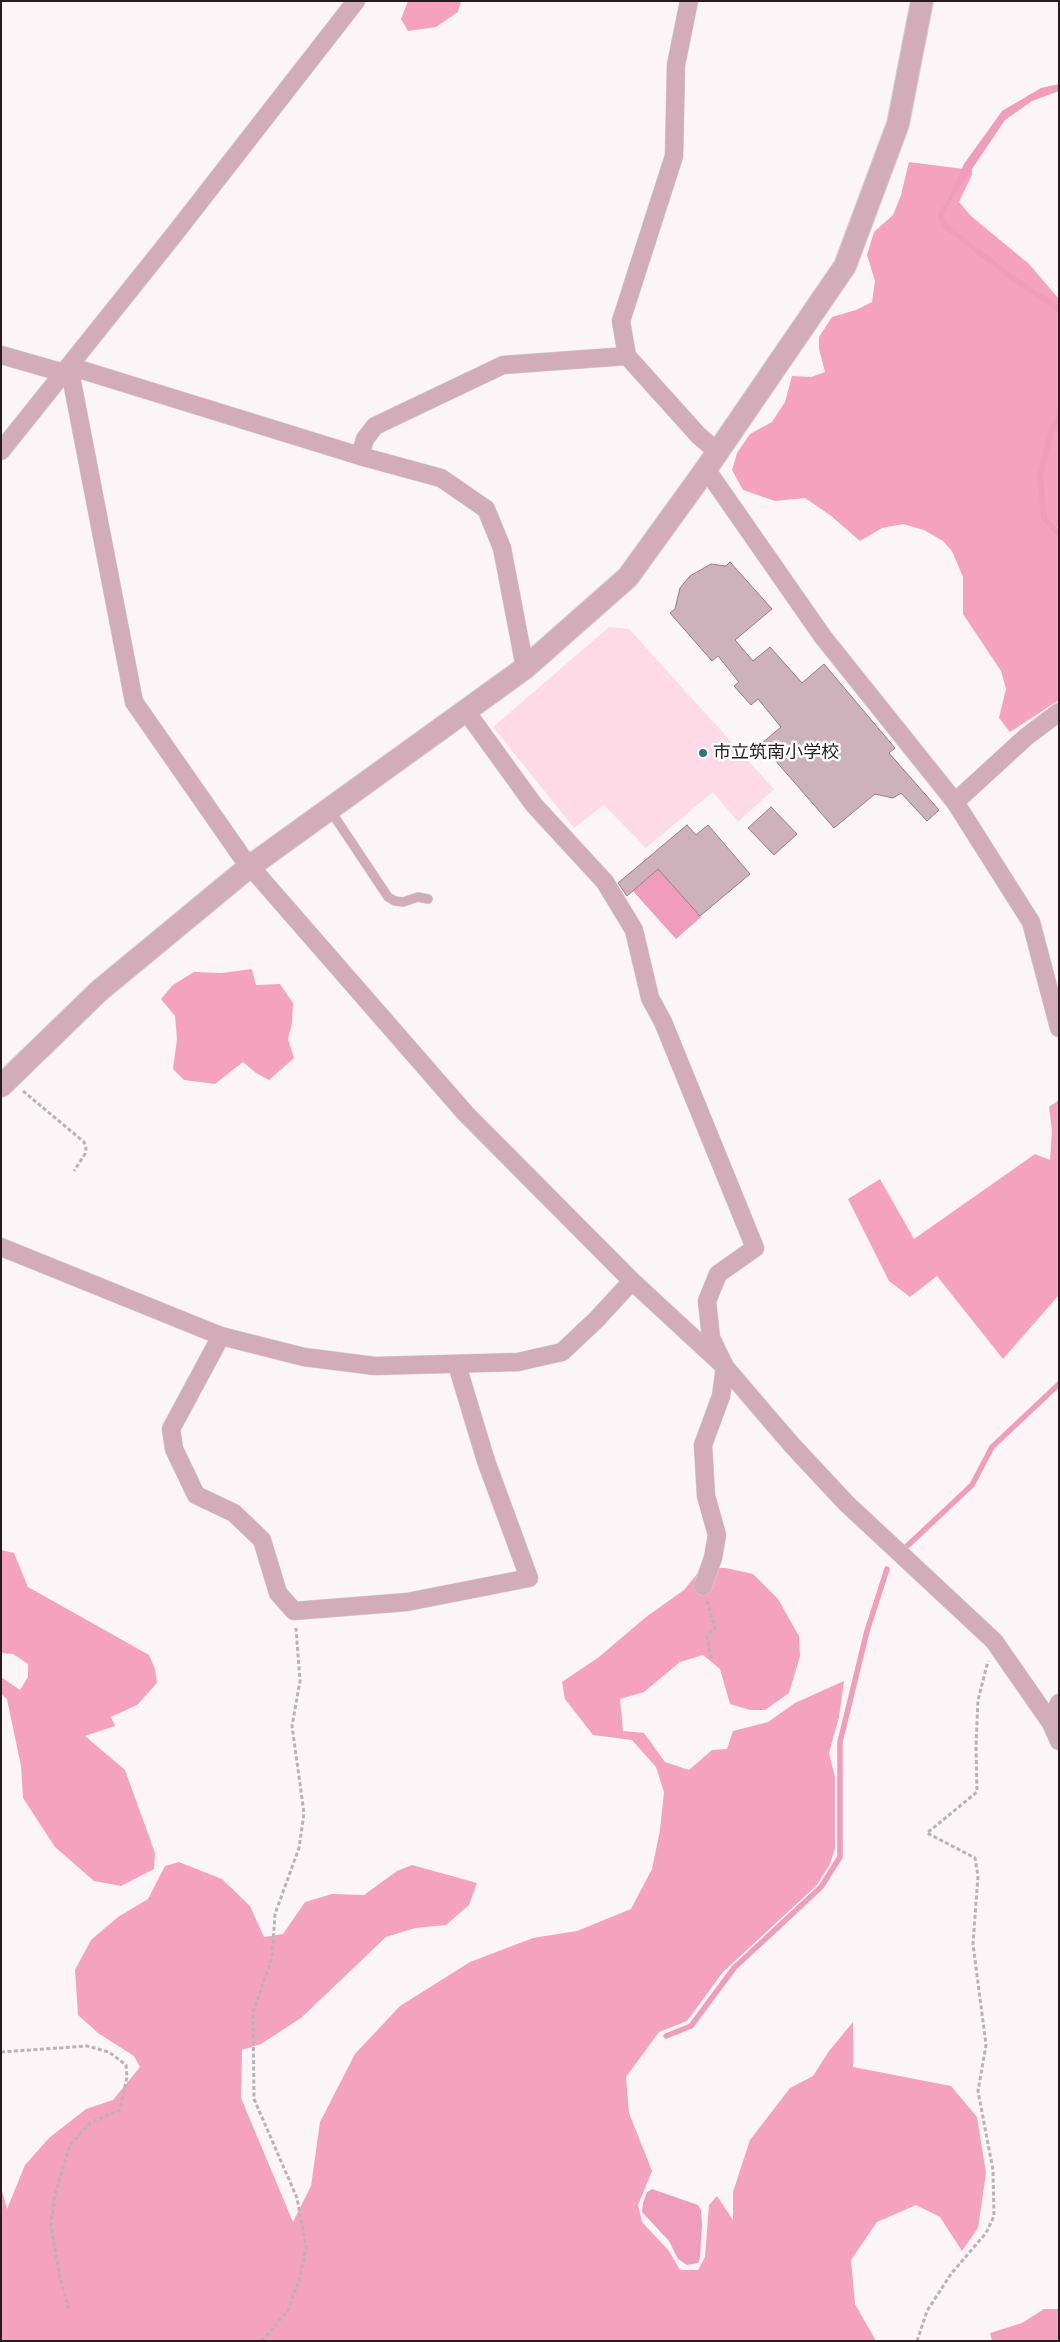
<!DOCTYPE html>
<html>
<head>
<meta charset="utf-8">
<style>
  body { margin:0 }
  #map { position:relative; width:1060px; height:2342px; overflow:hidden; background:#fbf5f7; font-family:Raleway,sans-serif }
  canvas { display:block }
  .frame { position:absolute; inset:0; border:2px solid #261c1f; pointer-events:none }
</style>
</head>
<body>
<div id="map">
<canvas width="1060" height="2342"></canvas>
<div class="frame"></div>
</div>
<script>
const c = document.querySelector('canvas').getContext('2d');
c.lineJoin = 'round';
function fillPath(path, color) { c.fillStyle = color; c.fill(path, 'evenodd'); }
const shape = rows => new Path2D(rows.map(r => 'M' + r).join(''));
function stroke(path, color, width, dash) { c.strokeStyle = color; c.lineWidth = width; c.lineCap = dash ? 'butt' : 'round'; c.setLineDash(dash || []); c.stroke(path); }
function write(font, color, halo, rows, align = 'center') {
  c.font = font + ' Raleway,"Noto Sans JP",sans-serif'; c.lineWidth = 5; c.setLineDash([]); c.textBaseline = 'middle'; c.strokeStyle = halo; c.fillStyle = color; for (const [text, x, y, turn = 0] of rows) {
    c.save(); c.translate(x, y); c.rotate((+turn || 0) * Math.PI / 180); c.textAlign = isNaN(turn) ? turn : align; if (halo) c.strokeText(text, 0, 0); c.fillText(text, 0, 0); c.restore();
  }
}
const green = shape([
  [609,627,629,629,774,789,738,822,713,792,646,848,604,805,574,828,493,727]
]);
const forest = shape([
  [408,1,461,1,458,12,436,27,408,31,401,19],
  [909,162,972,170,972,175,959,202,971,216,1029,264,1059,299,1059,522,1055,533,1059,538,1059,700,1010,732,999,718,1006,689,1001,671,963,614,963,577,952,551,943,541,924,530,903,524,882,528,860,541,830,515,805,498,775,501,743,490,732,470,737,453,750,434,772,422,785,402,792,376,811,377,825,372,819,349,819,337,832,317,856,310,872,302,875,281,867,255,874,232,893,215,901,195],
  [252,969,256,985,280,984,293,1003,292,1023,288,1039,294,1058,269,1080,256,1073,243,1062,215,1084,184,1080,173,1069,177,1039,175,1016,161,999,173,985,194,972,222,973],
  [1059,1100,1059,1295,1003,1359,937,1276,910,1297,889,1281,848,1199,880,1179,914,1239,1035,1154,1050,1160,1052,1131,1049,1107],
  [1,1550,14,1553,28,1587,149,1655,155,1669,157,1683,137,1705,111,1717,115,1726,85,1736,125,1770,155,1853,154,1869,121,1886,94,1881,55,1847,23,1798,21,1766,7,1699,1,1694,1,1677,20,1690,28,1677,28,1664,13,1654,1,1653],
  [702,1568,726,1568,753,1574,778,1599,799,1636,800,1656,789,1693,765,1710,750,1710,730,1704,720,1669,703,1655,680,1662,644,1692,620,1699,623,1731,644,1733,665,1762,689,1770,712,1750,727,1749,733,1731,768,1722,795,1703,844,1681,839,1717,829,1753,835,1777,835,1848,830,1864,817,1885,723,1972,687,2021,659,2032,626,2077,629,2113,652,2171,638,2205,642,2222,669,2251,680,2270,698,2270,705,2257,709,2205,717,2196,733,2220,733,2192,750,2140,790,2088,813,2076,829,2051,853,2022,853,2067,951,2086,977,2117,986,2173,978,2228,962,2251,940,2217,916,2205,877,2222,851,2260,855,2304,876,2341,1,2341,1,2187,7,2209,25,2165,49,2138,86,2109,113,2100,140,2067,134,2056,98,2033,78,2015,75,1970,91,1940,118,1917,148,1899,165,1866,179,1862,222,1879,250,1906,264,1937,283,1934,305,1902,332,1894,364,1895,397,1871,412,1865,477,1883,469,1905,446,1925,415,1928,386,1937,301,2018,261,2044,242,2050,241,2098,293,2222,311,2186,320,2122,355,2054,400,2006,470,1962,533,1938,577,1931,631,1909,652,1869,660,1830,664,1792,656,1767,632,1740,593,1735,565,1699,562,1682,599,1657,646,1617,684,1590],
  [1044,2309,1059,2309,1059,2341,992,2341,990,2333,1022,2323]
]);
const water = shape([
  [1059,84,1059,91,1032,101,1005,120,941,215,964,164,1002,111,1041,88],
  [658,869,701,917,676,939,633,891],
  [652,2189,698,2205,701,2210,702,2224,700,2258,698,2263,687,2265,678,2259,669,2241,642,2212,643,2203,647,2192]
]);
const stream = shape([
  [944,209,941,215,944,225,1015,280,1059,309],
  [1059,417,1052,428,1040,476,1044,518,1059,534],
  [905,1548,972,1485,992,1447,1059,1384],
  [666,2036,691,2026,734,1968,821,1887,840,1857,840,1742,867,1631,887,1569]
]);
const building = shape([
  [730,562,772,609,735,640,753,661,770,647,802,683,824,664,895,748,889,753,939,810,927,821,901,793,893,798,875,794,834,828,761,744,781,727,758,699,751,705,734,686,739,682,718,656,712,661,670,613,675,609,680,588,690,576,711,564,726,566,730,562],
  [771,807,797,834,774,855,748,828,771,807],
  [687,825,696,835,708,825,750,874,700,916,658,869,627,896,618,883,687,825]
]);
const path = shape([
  [23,1091,84,1142,86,1148,85,1154,74,1171],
  [707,1601,715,1628,707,1636,711,1658],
  [1,2052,87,2046,109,2052,126,2065,127,2077,120,2110,90,2123,70,2145,55,2194,51,2225,60,2278,69,2310],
  [262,2341,288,2310,299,2281,306,2247,297,2198,254,2099,253,2012,272,1958,275,1914,299,1848,304,1813,292,1726,300,1681,296,1628],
  [917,2341,927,2311,951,2274,986,2233,994,2216,993,2170,978,2091,986,2045,973,1944,978,1876,975,1858,927,1833,977,1792,976,1746,978,1700,988,1661]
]);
const service = shape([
  [330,810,388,897,395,901,403,902,418,897,428,899]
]);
const minor = shape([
  [689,1,676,65,674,156,621,321,627,356,699,436,717,451],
  [1,355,64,373],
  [69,366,134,702,242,857,466,1114,632,1281,725,1367,791,1444,846,1503,994,1641,1051,1723,1059,1741],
  [69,366,360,456,441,478,486,509,502,548,525,668],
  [1,451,173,236,356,1],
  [360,456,365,439,375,426,503,365,627,356],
  [706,469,823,637,955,802,1031,922,1059,1028],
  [466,711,534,805,605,882,634,930,650,998,663,1022,755,1248,718,1274,707,1301,711,1338,725,1367,721,1396,703,1445,706,1496,717,1535,713,1558,703,1586],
  [955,802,1026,737,1059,712],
  [1,1247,221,1336,304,1357,375,1366,518,1362,562,1352,596,1320,632,1281],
  [221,1336,171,1429,174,1449,196,1495,234,1513,262,1540,278,1593,294,1611,407,1602,529,1578,486,1461,457,1365],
  [1051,1723,1059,1703]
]);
const tertiary = shape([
  [1,1086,99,991,249,867,525,668,628,577,706,469,845,266,898,124,922,1]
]);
const markers = [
  [703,753,5,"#2e767f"]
];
const poiNames = [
  ["市立筑南小学校",713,753]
];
fillPath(green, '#fedae6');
fillPath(forest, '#f5a2bf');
fillPath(water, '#ef9dba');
stroke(stream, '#ef9dba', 5.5);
fillPath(building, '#ceb2bb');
stroke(building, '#967c85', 1);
stroke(service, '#d9d2d4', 10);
stroke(minor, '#d9d2d4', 19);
stroke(tertiary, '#d9d2d4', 24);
stroke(path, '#bab3b6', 3, [4, 2.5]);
stroke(service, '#d2acb8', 9);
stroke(minor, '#d2acb8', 18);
stroke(tertiary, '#d2acb8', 22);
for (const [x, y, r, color] of markers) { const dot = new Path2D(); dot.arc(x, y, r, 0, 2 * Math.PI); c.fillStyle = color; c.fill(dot); stroke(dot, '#fff', 2); }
write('18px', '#261c1f', '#fff', poiNames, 'left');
</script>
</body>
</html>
